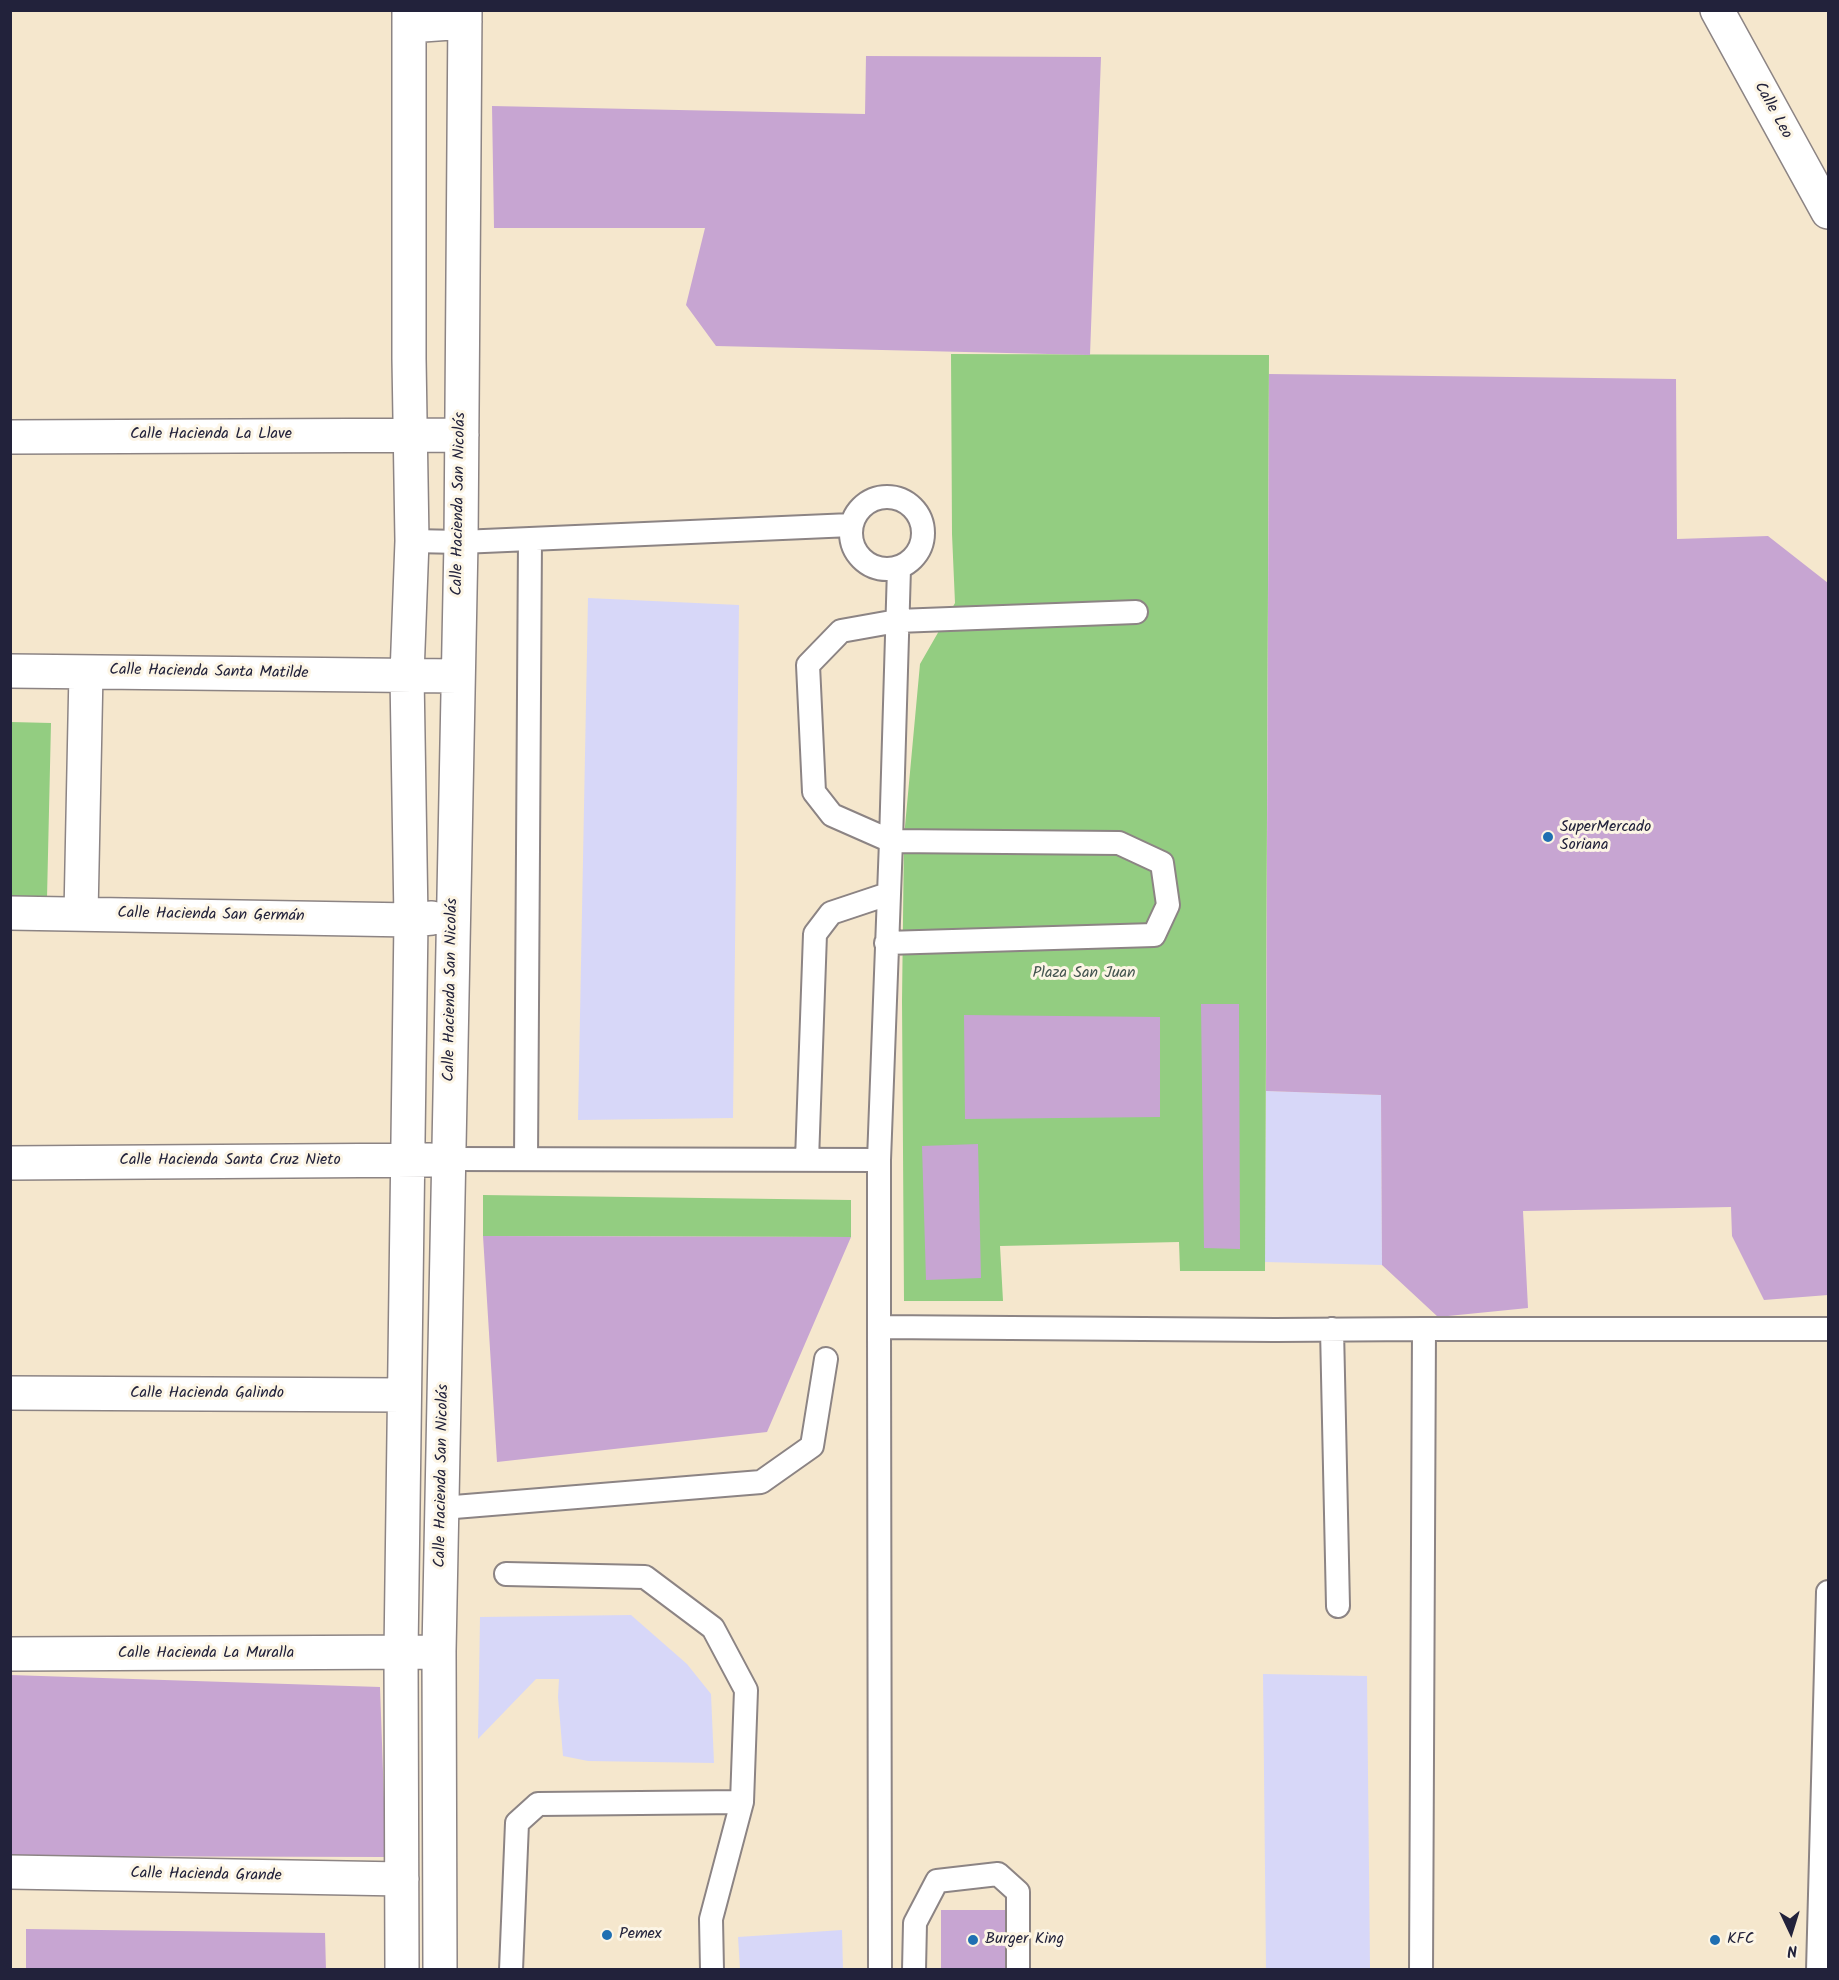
<!DOCTYPE html>
<html>
<head>
<meta charset="utf-8">
<style>
  body { margin:0 }
  #map { position:relative; width:1839px; height:1980px; overflow:hidden; background:#f5e7cd; font-family:Kalam,sans-serif }
  canvas { display:block }
  .frame { position:absolute; inset:0; border:12px solid #22223b; pointer-events:none }
  .north { position:absolute; left:1761px; top:1902px; width:60px; height:60px; -webkit-text-stroke:4px #fcf5e5; paint-order:stroke; rotate:176deg; font-size:16px; font-weight:700; line-height:24px; text-align:center; color:#22223b }
  .north::after { content:''; display:block; margin:auto; width:21px; height:27px; background:#22223b; clip-path:polygon(50% 0,100% 100%,50% 72%,0 100%) }
</style>
</head>
<body>
<div id="map">
<canvas width="1839" height="1980"></canvas>
<div class="frame"></div>
<div class="north">N</div>
</div>
<script>
const c = document.querySelector('canvas').getContext('2d');
c.lineJoin = 'round';
function fillPath(path, color) { c.fillStyle = color; c.fill(path, 'evenodd'); }
const shape = rows => new Path2D(rows.map(r => 'M' + r).join(''));
function stroke(path, color, width, dash) { c.strokeStyle = color; c.lineWidth = width; c.lineCap = dash ? 'butt' : 'round'; c.setLineDash(dash || []); c.stroke(path); }
function write(font, color, halo, rows, align = 'center') {
  c.font = font + ' Kalam,sans-serif'; c.lineWidth = 6; c.setLineDash([]); c.textBaseline = 'middle'; c.strokeStyle = halo; c.fillStyle = color; for (const [text, x, y, turn = 0] of rows) {
    c.save(); c.translate(x, y); c.rotate((+turn || 0) * Math.PI / 180); c.textAlign = isNaN(turn) ? turn : align; if (halo) c.strokeText(text, 0, 0); c.fillText(text, 0, 0); c.restore();
  }
}
const built = shape([
  [588,598,739,605,733,1118,578,1120],
  [1266,1091,1381,1095,1382,1265,1265,1262],
  [631,1615,687,1664,711,1694,714,1763,588,1761,563,1756,558,1697,559,1679,536,1679,478,1739,480,1617],
  [1263,1674,1367,1676,1370,1969,1266,1969],
  [842,1930,843,1969,740,1969,738,1937]
]);
const green = shape([
  [951,354,1269,355,1265,1271,1180,1271,1179,1242,1000,1246,1003,1301,904,1301,902,1001,904,837,920,664,955,603,952,534],
  [11,722,51,723,47,898,11,898],
  [483,1195,851,1200,851,1237,483,1236]
]);
const building = shape([
  [866,56,1101,57,1090,355,716,346,686,305,705,228,494,228,492,106,865,114],
  [1269,374,1676,379,1677,539,1768,536,1828,583,1828,1295,1764,1300,1732,1236,1731,1207,1523,1211,1528,1308,1438,1317,1382,1265,1381,1095,1266,1091],
  [1201,1004,1239,1004,1240,1249,1204,1248],
  [964,1015,1160,1017,1160,1117,965,1119],
  [978,1144,981,1278,926,1280,922,1146],
  [483,1236,851,1237,767,1432,497,1462],
  [10,1675,380,1687,386,1857,10,1856],
  [941,1910,1006,1910,1006,1970,941,1970],
  [26,1929,325,1933,326,1970,26,1970]
]);
const service = shape([
  '851 533a36 36 0 1 1 72 0a36 36 0 1 1-72 0Z',
  [412,541,461,542,851,525],
  [886,943,1154,935,1168,905,1162,863,1119,843,891,841,832,815,814,792,808,665,841,631,897,621,1136,612],
  [450,1159,879,1160,879,1327],
  [526,1159,530,539],
  [807,1160,815,934,831,913,888,894],
  [879,1160,891,841,899,568],
  [1332,1329,1338,1606],
  [1424,1329,1828,1329],
  [442,1508,761,1482,812,1446,826,1359],
  [506,1574,645,1577,713,1628,746,1690,742,1802,711,1919,712,1970],
  [511,1970,517,1823,538,1804,742,1802],
  [880,1970,879,1327,1275,1330,1424,1329,1421,1970],
  [914,1970,915,1923,937,1881,998,1874,1018,1892,1018,1970],
  [1818,1970,1828,1592]
]);
const minor = shape([
  [409,26,465,22],
  [10,437,462,435],
  [10,671,457,676],
  [10,913,411,920,432,918],
  [81,914,86,672],
  [10,1163,430,1160],
  [10,1393,403,1395],
  [10,1654,423,1652],
  [10,1872,402,1879],
  [402,1970,401,1653,411,920,407,675,412,541,409,359,409,10],
  [440,1970,439,1651,461,542,465,10]
]);
const tertiary = shape([
  [1717,10,1828,212]
]);
const markers = [
  [1548,837,6,"#1f6fb2"],
  [607,1935,6,"#1f6fb2"],
  [973,1940,6,"#1f6fb2"],
  [1715,1940,6,"#1f6fb2"]
];
const streetNames = [
  ["Calle Leo",1772,111,61],
  ["Calle Hacienda La Llave",211,435],
  ["Calle Hacienda San Nicolás",460,504,-89],
  ["Calle Hacienda Santa Matilde",209,673,1],
  ["Calle Hacienda San Germán",211,916,1],
  ["Calle Hacienda San Nicolás",452,990,-89],
  ["Calle Hacienda Santa Cruz Nieto",230,1161],
  ["Calle Hacienda Galindo",207,1394],
  ["Calle Hacienda San Nicolás",443,1476,-89],
  ["Calle Hacienda La Muralla",206,1654],
  ["Calle Hacienda Grande",206,1876,1]
];
const poiNames = [
  ["SuperMercado",1560,828],
  ["Soriana",1560,846],
  ["Pemex",619,1935],
  ["Burger King",985,1940],
  ["KFC",1727,1940]
];
const parkNames = [
  ["Plaza San Juan",1084,974]
];
fillPath(built, '#d7d7f8');
fillPath(green, '#93cd81');
fillPath(building, '#c7a5d2');
stroke(service, '#8c8484', 26);
stroke(minor, '#8c8484', 36);
stroke(tertiary, '#8c8484', 36);
stroke(service, '#fff', 22);
stroke(minor, '#fff', 33);
stroke(tertiary, '#fff', 33);
for (const [x, y, r, color] of markers) { const dot = new Path2D(); dot.arc(x, y, r, 0, 2 * Math.PI); c.fillStyle = color; c.fill(dot); stroke(dot, '#fcf5e5', 2); }
write('16px', '#22223b', '#fcf5e5', streetNames);
write('16px', '#22223b', '#fcf5e5', poiNames, 'left');
write('16px', '#445550', '#fcf5e5', parkNames);
</script>
</body>
</html>
